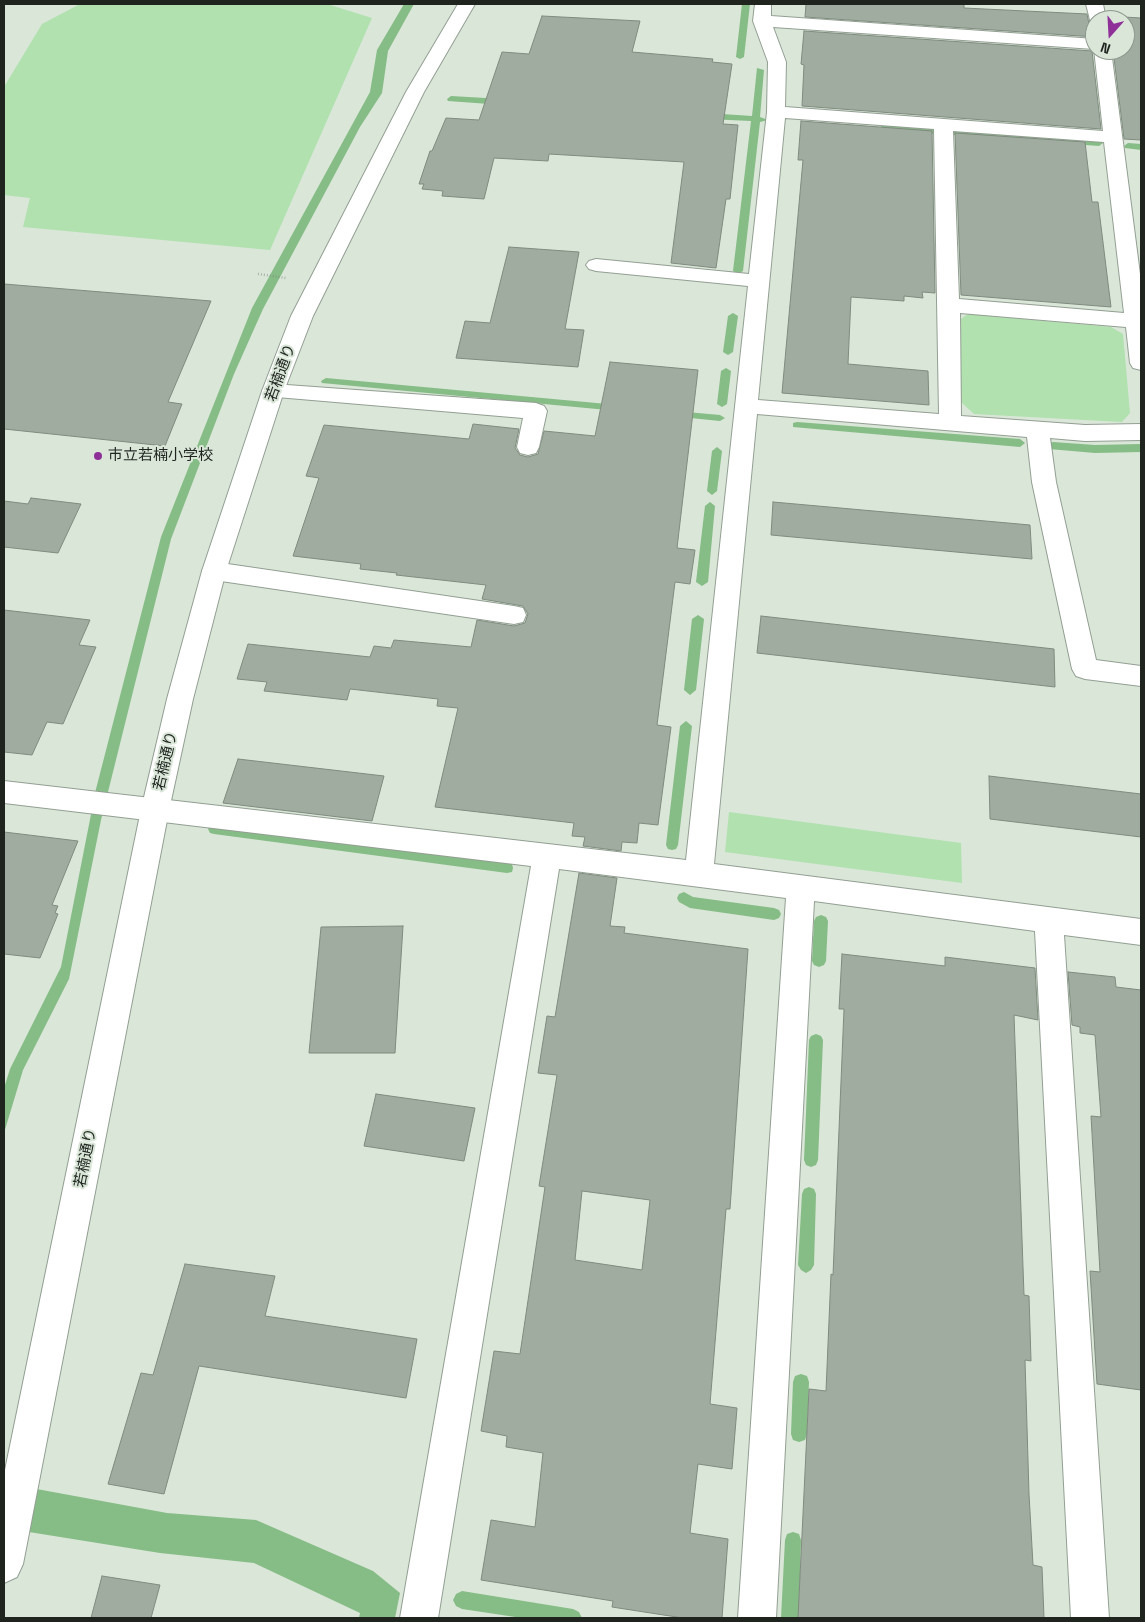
<!DOCTYPE html>
<html>
<head>
<meta charset="utf-8">
<style>
  body { margin:0 }
  #map { position:relative; width:1145px; height:1622px; overflow:hidden; background:#d9e6d8; font-family:"Space Grotesk",sans-serif }
  canvas { display:block }
  .frame { position:absolute; inset:0; border:5px solid #1f241f; pointer-events:none }
  .north { position:absolute; left:1085px; top:10px; width:50px; height:50px; box-sizing:border-box; background:#d9e6d8; border:1px solid #8f988e; border-radius:50%; rotate:199deg; font-size:14px; font-weight:700; line-height:20px; text-align:center; color:#1f241f }
  .north::after { content:''; display:block; margin:auto; width:18px; height:22px; background:#8f3099; clip-path:polygon(50% 0,100% 100%,50% 72%,0 100%) }
</style>
</head>
<body>
<div id="map">
<canvas width="1145" height="1622"></canvas>
<div class="frame"></div>
<div class="north">N</div>
</div>
<script>
const c = document.querySelector('canvas').getContext('2d');
c.lineJoin = 'round';
function fillPath(path, color) { c.fillStyle = color; c.fill(path, 'evenodd'); }
const shape = rows => new Path2D(rows.map(r => 'M' + r).join(''));
function stroke(path, color, width, dash) { c.strokeStyle = color; c.lineWidth = width; c.lineCap = dash ? 'butt' : 'round'; c.setLineDash(dash || []); c.stroke(path); }
function write(font, color, halo, rows, align = 'center') {
  c.font = font + ' "Space Grotesk","Noto Sans JP",sans-serif'; c.lineWidth = 4; c.setLineDash([]); c.textBaseline = 'middle'; c.strokeStyle = halo; c.fillStyle = color; for (const [text, x, y, turn = 0] of rows) {
    c.save(); c.translate(x, y); c.rotate((+turn || 0) * Math.PI / 180); c.textAlign = isNaN(turn) ? turn : align; if (halo) c.strokeText(text, 0, 0); c.fillText(text, 0, 0); c.restore();
  }
}
const green = shape([
  [80,4,327,4,372,18,270,250,23,227,30,198,4,195,4,87,42,24],
  [968,314,1111,327,1123,334,1130,413,1122,422,974,414,961,402,958,321],
  [729,812,961,843,962,883,725,852]
]);
const water = shape([
  [404,4,414,4,388,51,382,93,360,127,263,309,234,374,171,539,101,820,69,979,23,1070,4,1133,4,1088,10,1069,61,967,96,789,161,537,252,308,370,92,377,50],
  [4,1483,167,1513,256,1520,373,1571,400,1593,395,1618,359,1618,360,1613,254,1563,160,1553,4,1528]
]);
const stream = shape([
  [742,4,750,4,744,57,740,59,736,57,742,4],
  [757,68,764,70,760,117,768,120,760,122,743,271,738,274,733,271,751,121,707,119,703,116,707,113,752,116,757,68],
  [451,96,503,99,507,102,503,105,448,101,447,99,451,96],
  [884,125,933,128,937,131,933,134,881,130,881,126,884,125],
  [957,130,1099,140,1103,143,1099,146,954,135,953,133,957,130],
  [1128,143,1141,144,1141,150,1125,148,1124,146,1128,143],
  [733,313,738,316,733,352,728,355,723,352,728,316,733,313],
  [726,368,731,371,727,404,722,407,717,404,721,371,726,368],
  [326,378,618,405,623,408,618,411,322,383,321,381,326,378],
  [675,411,720,415,725,418,720,421,671,416,671,412,675,411],
  [797,422,1020,439,1025,443,1020,447,793,427,793,423,797,422],
  [1053,442,1095,445,1141,444,1141,452,1095,453,1049,449,1049,443,1053,442],
  [717,447,722,451,717,491,712,495,707,491,712,451,717,447],
  [710,502,715,506,708,582,702,586,696,582,705,506,710,502],
  [698,615,704,619,696,690,690,695,684,690,692,619,698,615],
  [686,721,692,726,678,845,676,849,672,850,668,849,666,845,680,726,686,721],
  [214,824,507,863,512,864,513,868,512,872,507,873,214,834,210,833,208,829,210,825,214,824],
  [684,892,693,897,774,908,779,910,781,914,779,918,774,920,690,908,679,902,677,898,679,894,684,892],
  [821,915,826,917,828,921,826,961,824,965,819,967,814,965,812,961,814,921,816,917,821,915],
  [816,1034,821,1036,823,1040,818,1160,816,1165,811,1167,806,1165,804,1160,809,1040,811,1036,816,1034],
  [809,1187,814,1189,816,1194,814,1265,811,1270,806,1273,801,1270,798,1265,802,1194,804,1189,809,1187],
  [801,1374,807,1376,809,1382,807,1434,805,1440,799,1442,793,1440,791,1434,793,1382,795,1376,801,1374],
  [793,1532,799,1534,801,1540,799,1618,781,1618,785,1540,787,1534,793,1532],
  [462,1591,573,1609,579,1612,582,1618,522,1618,462,1609,456,1606,453,1600,456,1594,462,1591]
]);
const building = shape([
  [806,4,964,4,964,8,1087,14,1089,24,1095,27,1095,37,805,17,806,4],
  [542,16,640,21,632,52,713,59,712,62,732,64,723,124,738,125,730,199,726,199,716,268,671,263,684,162,549,154,548,161,494,158,484,199,442,196,443,191,422,189,424,184,419,184,430,151,432,151,446,118,479,120,502,52,529,54,542,16],
  [1107,16,1141,18,1141,140,1124,139,1113,50,1125,50,1125,20,1108,20,1107,16],
  [804,31,1092,51,1101,129,802,106,804,65,801,64,804,31],
  [801,121,932,131,935,293,922,292,923,298,904,296,904,301,851,297,848,364,928,371,929,405,782,393,803,160,798,160,801,121],
  [955,133,1085,142,1092,202,1098,202,1111,307,961,295,955,133],
  [509,247,579,252,565,329,584,330,578,367,456,358,465,321,490,323,509,247],
  [4,284,211,301,168,402,182,404,165,446,4,429,4,284],
  [610,362,698,370,677,548,695,550,690,584,675,582,657,725,671,727,658,825,639,823,637,843,622,842,621,851,583,846,585,837,572,836,574,823,435,807,458,708,437,706,438,699,350,689,347,700,264,691,267,682,237,679,248,644,370,657,374,646,391,648,394,640,471,647,477,620,514,626,525,623,528,614,523,606,482,599,486,585,396,575,397,573,360,569,361,564,293,556,319,478,306,476,324,425,469,439,473,424,519,429,515,448,520,455,528,457,538,454,544,431,595,436,610,362],
  [31,498,81,504,58,553,4,547,4,501,28,504,31,498],
  [773,502,1030,525,1032,559,771,535,773,502],
  [4,610,90,620,79,645,96,647,63,724,47,722,32,755,4,752,4,610],
  [761,616,1054,649,1055,687,757,653,761,616],
  [238,759,384,776,372,821,223,803,238,759],
  [989,776,1141,794,1141,837,990,819,989,776],
  [4,832,78,841,52,905,58,906,55,913,58,914,40,958,4,954,4,832],
  [579,873,617,878,610,926,625,927,624,933,748,949,730,1209,726,1209,710,1404,737,1408,732,1469,698,1464,690,1533,728,1539,722,1618,683,1618,612,1607,613,1601,481,1580,491,1520,535,1527,543,1453,506,1447,507,1436,481,1431,494,1351,520,1354,545,1187,539,1186,557,1075,538,1073,547,1016,555,1017,579,873],
  [582,1191,650,1200,642,1270,575,1260,582,1191],
  [403,926,395,1053,309,1053,321,927,403,926],
  [842,954,945,966,945,957,1035,968,1038,1020,1014,1015,1024,1295,1029,1296,1031,1361,1025,1360,1029,1494,1033,1565,1042,1567,1044,1618,798,1618,809,1389,826,1391,831,1274,833,1275,844,1009,839,1009,842,954],
  [1068,972,1115,977,1116,987,1141,990,1141,1390,1097,1384,1090,1271,1100,1272,1091,1116,1101,1117,1095,1035,1080,1033,1080,1027,1072,1025,1068,972],
  [376,1094,475,1108,464,1161,364,1146,376,1094],
  [185,1264,275,1276,265,1316,417,1339,406,1398,199,1366,164,1494,108,1484,141,1373,153,1375,185,1264],
  [102,1576,160,1585,151,1618,91,1618,102,1576]
]);
const path = shape([
  [258,274,286,278]
]);
const minor = shape([
  [755,4,771,4,771,16,1095,39,1095,50,1111,50,1141,282,1141,370,1133,368,1130,363,1126,327,960,313,961,416,1085,425,1141,424,1141,440,1085,441,1050,438,1056,482,1096,660,1141,666,1141,686,1085,679,1076,676,1072,669,1032,482,1027,437,757,414,714,864,1141,919,1141,945,1064,935,1109,1618,1071,1618,1035,931,814,901,776,1618,738,1618,786,898,559,869,438,1618,400,1618,531,866,4,803,4,781,686,860,748,286,596,271,589,269,586,265,589,261,596,259,749,274,767,112,768,62,753,21,755,4],
  [773,27,1094,49,1103,131,785,107,786,62,773,27],
  [785,118,934,129,939,414,758,400,785,118],
  [953,131,1104,142,1124,313,959,299,953,131],
  [1086,4,1103,4,1106,20,1095,20,1095,25,1091,24,1086,4],
  [273,384,536,403,544,406,547,411,539,447,536,453,528,455,520,453,517,447,523,418,265,396,262,391,265,386,273,384],
  [214,562,514,606,523,608,526,615,523,622,514,624,214,580,205,577,202,571,205,565,214,562]
]);
const tertiary = shape([
  [458,4,475,4,424,92,313,316,284,391,226,571,193,699,169,810,23,1564,17,1577,4,1583,4,1475,141,810,167,699,202,571,262,391,291,316,406,92,458,4]
]);
const markers = [
  [98,456,5,"#8f3099"]
];
const streetNames = [
  ["若楠通り",281,373,-70],
  ["若楠通り",166,761,-77],
  ["若楠通り",86,1158,-79]
];
const poiNames = [
  ["市立若楠小学校",108,456]
];
fillPath(green, '#b0e1ae');
fillPath(water, '#86bc85');
fillPath(stream, '#86bc85');
fillPath(building, '#a0aca0');
stroke(building, '#7f8b7e', 1);
stroke(minor, '#939f93', 2);
stroke(tertiary, '#939f93', 2);
stroke(path, '#7a8379', 2.5, [0.5, 2.5]);
fillPath(minor, '#fff');
fillPath(tertiary, '#fff');
for (const [x, y, r, color] of markers) { const dot = new Path2D(); dot.arc(x, y, r, 0, 2 * Math.PI); c.fillStyle = color; c.fill(dot); stroke(dot, '#d9e6d8', 2); }
write('15px', '#1f241f', '#d9e6d8', streetNames);
write('15px', '#1f241f', '#d9e6d8', poiNames, 'left');
</script>
</body>
</html>
